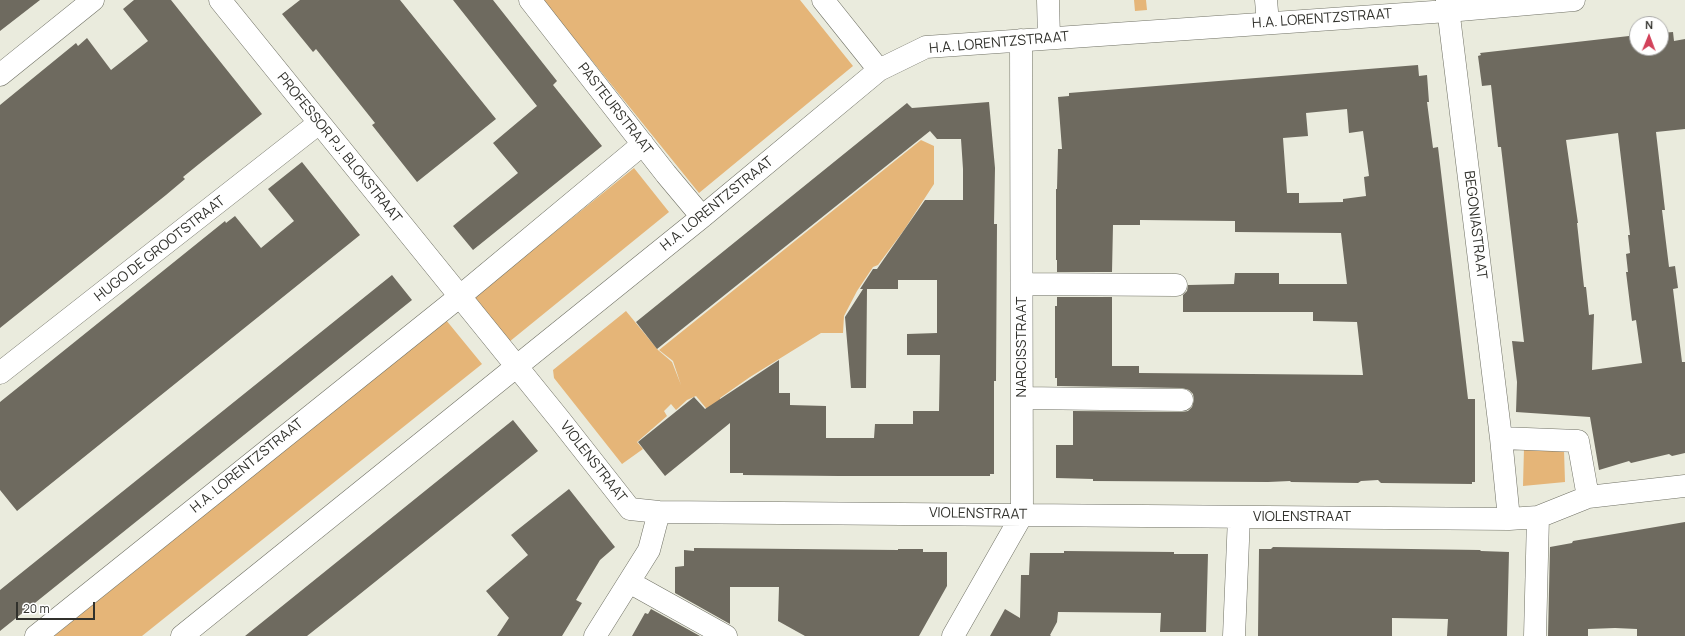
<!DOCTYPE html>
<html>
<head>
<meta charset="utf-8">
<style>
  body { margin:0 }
  #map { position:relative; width:1685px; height:636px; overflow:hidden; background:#eaebdd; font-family:Manrope,sans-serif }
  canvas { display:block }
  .north { position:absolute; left:1629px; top:16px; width:40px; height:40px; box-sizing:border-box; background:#fff; border:1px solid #adadab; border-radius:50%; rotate:1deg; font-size:11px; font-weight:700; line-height:16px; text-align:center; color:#31312c }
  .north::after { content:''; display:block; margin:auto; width:14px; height:18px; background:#d2425a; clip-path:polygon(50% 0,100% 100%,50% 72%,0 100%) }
  .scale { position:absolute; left:16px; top:602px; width:79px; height:18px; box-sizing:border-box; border:2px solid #31312c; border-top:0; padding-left:5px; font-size:12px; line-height:14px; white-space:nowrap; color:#31312c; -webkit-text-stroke:3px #fff; paint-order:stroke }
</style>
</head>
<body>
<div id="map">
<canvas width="1685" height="636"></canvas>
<div class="north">N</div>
<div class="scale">20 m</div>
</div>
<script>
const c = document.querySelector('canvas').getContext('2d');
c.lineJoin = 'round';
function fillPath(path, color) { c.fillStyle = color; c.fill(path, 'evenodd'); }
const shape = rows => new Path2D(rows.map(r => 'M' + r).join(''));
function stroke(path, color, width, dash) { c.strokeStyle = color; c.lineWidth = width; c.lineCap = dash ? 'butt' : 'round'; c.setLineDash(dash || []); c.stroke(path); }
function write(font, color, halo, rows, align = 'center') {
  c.font = font + ' Manrope,sans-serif'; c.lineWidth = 4; c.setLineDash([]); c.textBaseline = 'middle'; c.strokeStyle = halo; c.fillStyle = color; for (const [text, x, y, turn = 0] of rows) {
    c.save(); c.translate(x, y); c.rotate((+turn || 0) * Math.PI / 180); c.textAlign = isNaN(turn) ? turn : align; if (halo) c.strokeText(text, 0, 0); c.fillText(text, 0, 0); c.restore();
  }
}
const green = shape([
  [543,0,800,0,853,66,699,193],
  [1134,0,1146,0,1147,10,1135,11],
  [921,140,934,146,934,184,904,230,878,265,873,267,857,291,844,316,843,333,821,333,750,377,720,398,720,425,696,396,687,400,676,410,671,404,664,411,667,416,637,442,643,449,622,464,554,378,553,370,626,311,658,350,672,362,681,385,673,361,659,350],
  [634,168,669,212,509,342,473,298],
  [446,320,482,364,142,636,54,636],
  [1524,448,1564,450,1565,482,1523,486]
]);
const building = shape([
  [0,0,40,0,0,31],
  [134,0,171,0,262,114,199,164,183,177,185,179,166,195,0,328,0,105,76,43,78,46,87,38,111,70,148,41,123,9],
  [300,0,400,0,496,119,417,182,372,125,375,123,316,49,313,52,282,14],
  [453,0,493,0,557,81,553,85,602,146,473,250,453,226,518,173,493,143,537,106],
  [1673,32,1674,41,1685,39,1685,129,1656,132,1665,210,1662,210,1669,267,1675,266,1678,288,1673,289,1682,362,1685,362,1685,453,1672,456,1669,454,1631,463,1629,461,1599,470,1590,417,1516,412,1517,382,1512,341,1524,342,1501,147,1498,147,1491,85,1482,86,1478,56,1481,55,1480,53,1629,36,1631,37,1637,37,1637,48,1661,48,1661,33],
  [1618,133,1630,235,1628,235,1630,253,1626,254,1628,272,1626,272,1632,321,1636,320,1642,363,1592,370,1594,314,1589,315,1586,287,1584,287,1577,223,1578,223,1566,140],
  [1418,65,1419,76,1427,75,1429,102,1427,102,1433,148,1438,147,1468,399,1475,399,1475,482,1472,482,1472,484,1381,483,1378,480,1361,481,1358,483,1291,482,1290,481,1268,482,1093,481,1093,479,1056,478,1056,445,1073,445,1073,411,1182,412,1188,411,1192,407,1194,400,1193,394,1189,390,1182,388,1057,386,1057,378,1055,378,1055,306,1057,306,1057,297,1112,297,1112,366,1139,366,1139,373,1363,375,1357,322,1313,321,1313,312,1183,312,1183,295,1187,291,1188,285,1234,284,1235,273,1279,273,1279,284,1347,284,1341,233,1235,232,1235,221,1140,220,1140,225,1113,225,1112,272,1057,272,1057,260,1056,260,1056,189,1057,189,1058,149,1062,149,1058,97,1069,96,1069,93],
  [1347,109,1349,133,1363,131,1369,176,1364,177,1366,196,1343,199,1343,202,1299,203,1299,193,1287,193,1283,138,1308,136,1306,113],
  [989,102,995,168,994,224,997,224,996,381,994,381,994,474,990,474,990,476,838,476,743,475,743,473,730,473,730,423,665,476,638,442,694,397,705,409,779,360,779,393,790,393,790,405,826,406,826,438,874,438,875,424,913,424,913,411,939,411,940,355,907,355,907,334,937,333,937,280,898,280,898,289,867,289,866,388,851,388,845,317,863,289,860,289,873,269,877,269,925,200,963,200,963,169,961,139,937,139,930,131,657,349,636,322,907,103,912,108],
  [302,162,360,235,17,511,0,490,0,402,225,221,226,223,235,216,261,248,294,221,268,189],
  [392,275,412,300,0,631,0,590],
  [513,420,538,451,355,598,307,636,245,636],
  [569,489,615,547,600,560,576,600,582,603,562,636,497,636,509,618,486,591,528,555,511,535],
  [1685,522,1685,636,1637,636,1637,629,1615,628,1588,629,1588,636,1548,636,1550,547,1572,543,1573,541],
  [1273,547,1480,550,1481,551,1509,552,1507,636,1447,636,1448,619,1392,618,1392,636,1258,636,1259,549,1271,549],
  [694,548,898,550,898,549,923,549,923,552,947,552,947,586,919,636,805,636,778,621,779,587,730,587,730,624,675,593,675,567,684,566,684,550,694,551],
  [1064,551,1174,552,1174,554,1208,554,1206,632,1160,632,1161,613,1058,612,1057,622,1050,635,1051,636,990,636,1005,609,1020,618,1021,575,1029,575,1030,553,1064,553],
  [651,609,700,636,632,636,645,613,648,614]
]);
const minor = shape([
  [220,0,560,420,630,509,659,512,1509,519],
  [530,0,666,174,702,217],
  [823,0,879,70],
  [1048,0,1049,38],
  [1266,0,1268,23],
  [1447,0,1501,438,1509,519,1538,517,1588,497,1685,486],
  [0,75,93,0],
  [1022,284,1176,285],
  [0,373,319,123],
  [1022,398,1182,400],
  [1501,438,1578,441,1588,497],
  [629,582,726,636],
  [36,636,459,297,643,144],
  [182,636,702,217,879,70,926,47,1448,11,1574,0],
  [595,636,649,550,659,512],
  [953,636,1022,515,1021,40],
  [1234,636,1239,517],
  [1535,636,1538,517]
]);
const streetNames = [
  ["H.A. LORENTZSTRAAT",1322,19,-4],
  ["H.A. LORENTZSTRAAT",999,43,-5],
  ["PASTEURSTRAAT",615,109,52],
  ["PROFESSOR P.J. BLOKSTRAAT",339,148,51],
  ["H.A. LORENTZSTRAAT",717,204,-39],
  ["BEGONIASTRAAT",1475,225,83],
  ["HUGO DE GROOTSTRAAT",160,249,-38],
  ["NARCISSTRAAT",1022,347,-90],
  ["VIOLENSTRAAT",593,462,52],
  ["H.A. LORENTZSTRAAT",247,466,-39],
  ["VIOLENSTRAAT",978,514,1],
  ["VIOLENSTRAAT",1302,517]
];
fillPath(green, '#e5b578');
fillPath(building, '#6e6a5f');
stroke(minor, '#707165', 23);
stroke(minor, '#fff', 22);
write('14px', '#31312c', '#fff', streetNames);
</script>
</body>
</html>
